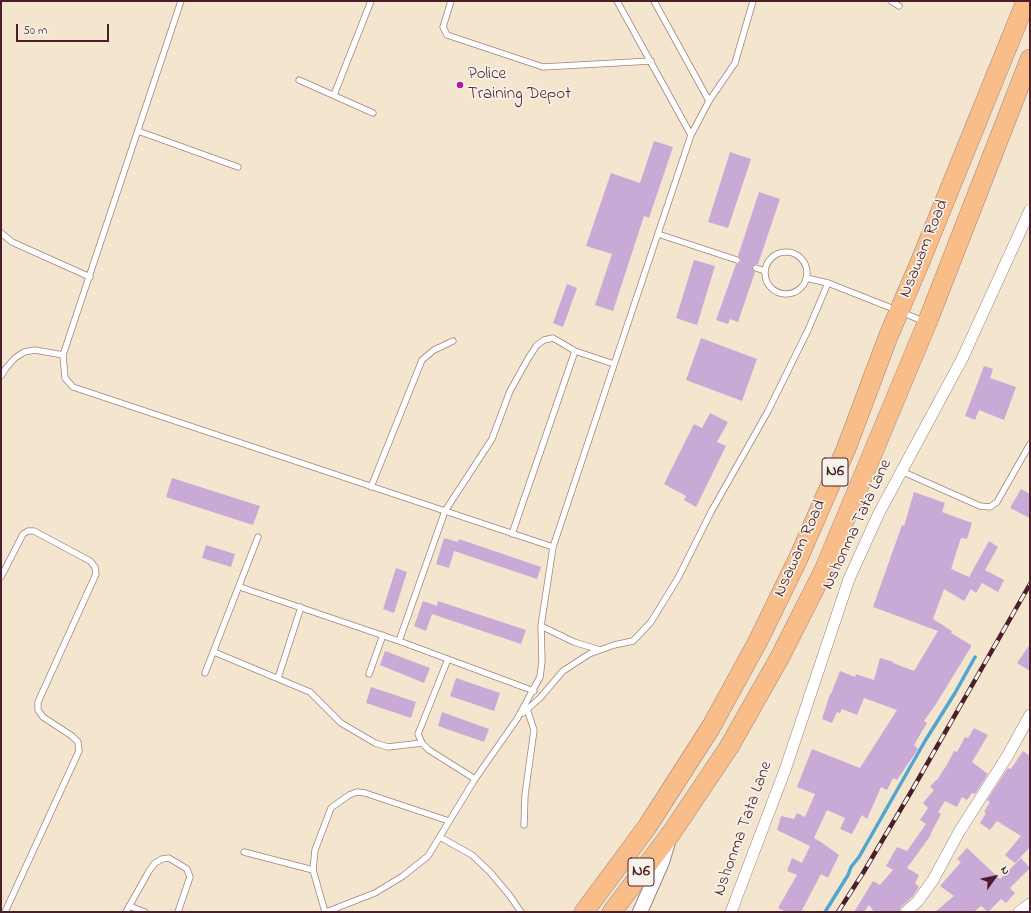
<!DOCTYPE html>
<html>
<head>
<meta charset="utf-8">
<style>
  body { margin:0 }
  #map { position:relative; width:1031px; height:913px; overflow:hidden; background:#f4e5cf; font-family:"Indie Flower",sans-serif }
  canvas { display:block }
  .frame { position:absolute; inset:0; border:2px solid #4a1f2b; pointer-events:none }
  .north { position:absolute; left:975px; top:857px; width:40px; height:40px; -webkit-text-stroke:3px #f7f3e8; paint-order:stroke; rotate:57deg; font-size:11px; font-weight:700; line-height:16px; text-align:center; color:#4a1f2b }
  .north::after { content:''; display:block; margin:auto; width:14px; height:18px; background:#4a1f2b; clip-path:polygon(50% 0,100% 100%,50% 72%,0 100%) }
  .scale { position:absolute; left:16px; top:24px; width:93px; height:18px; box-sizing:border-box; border:2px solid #4a1f2b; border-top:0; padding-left:5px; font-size:12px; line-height:14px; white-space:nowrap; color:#4a1f2b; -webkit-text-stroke:3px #f7f3e8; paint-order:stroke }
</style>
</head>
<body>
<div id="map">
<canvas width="1031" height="913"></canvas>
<div class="frame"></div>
<div class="north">N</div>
<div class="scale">50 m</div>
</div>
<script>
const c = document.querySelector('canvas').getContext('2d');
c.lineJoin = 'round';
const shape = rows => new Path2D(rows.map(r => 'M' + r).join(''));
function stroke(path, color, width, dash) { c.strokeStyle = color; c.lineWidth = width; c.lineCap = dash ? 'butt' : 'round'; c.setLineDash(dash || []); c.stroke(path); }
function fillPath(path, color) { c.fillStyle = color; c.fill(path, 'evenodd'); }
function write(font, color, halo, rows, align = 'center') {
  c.font = font + ' "Indie Flower",sans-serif'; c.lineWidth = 3.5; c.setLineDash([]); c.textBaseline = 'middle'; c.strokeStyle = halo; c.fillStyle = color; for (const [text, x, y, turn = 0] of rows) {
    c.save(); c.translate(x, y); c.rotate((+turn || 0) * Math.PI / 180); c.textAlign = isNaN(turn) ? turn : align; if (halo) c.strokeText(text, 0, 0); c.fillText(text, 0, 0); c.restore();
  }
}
const stream = shape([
  [825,912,848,875,851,867,859,857,925,741,955,693,975,657]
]);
const building = shape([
  [654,141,673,147,649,218,644,216,613,311,595,305,612,254,586,246,611,173,640,183],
  [730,152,751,159,728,228,708,222],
  [759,192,780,199,758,264,754,265,752,267,753,270,755,272,738,322,730,319,728,324,716,320,736,264,738,264,741,262,741,259,738,256],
  [694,260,715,266,697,325,676,318],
  [567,284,577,288,563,327,553,323],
  [701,338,757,359,742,401,686,380],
  [984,366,993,369,990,378,1016,387,1004,420,979,410,975,420,965,416],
  [710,413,728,422,717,442,726,446,696,507,684,500,686,496,664,484,694,424,702,428],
  [172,478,260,506,253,525,166,497],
  [1021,489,1030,494,1030,518,1010,508],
  [914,492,945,503,942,512,972,523,967,539,961,538,951,569,969,577,989,541,998,547,985,570,1004,580,998,592,982,583,976,593,971,589,964,601,944,589,933,619,952,631,951,633,971,645,971,647,936,704,924,721,927,723,914,745,918,749,897,780,893,778,887,790,881,787,867,819,862,815,852,834,840,829,845,818,827,810,814,838,821,842,839,855,828,878,821,874,801,912,786,912,778,908,797,875,787,871,792,858,802,863,810,846,777,830,781,816,794,819,797,813,805,817,815,794,797,787,812,749,860,768,897,710,864,698,857,715,842,709,840,713,837,712,832,723,822,719,830,694,831,694,840,671,855,677,856,674,874,680,880,658,894,662,893,663,914,671,938,631,873,607,902,525,904,526],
  [444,538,458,542,459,539,541,567,537,579,454,551,449,568,436,564],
  [206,545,235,554,231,567,202,558],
  [396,568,407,572,394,613,383,609],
  [423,601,437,606,438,601,526,630,521,644,432,614,426,631,414,626],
  [1030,644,1030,671,1017,663],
  [385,651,430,668,424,683,380,665],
  [456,678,500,693,494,711,450,696],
  [371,687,416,702,411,718,366,703],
  [442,712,489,729,484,742,438,726],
  [974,728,988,735,972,762,988,774,975,794,972,793,967,800,962,797,957,807,945,801,938,812,941,814,930,835,931,835,907,868,919,875,915,883,919,887,913,896,901,907,899,912,874,912,869,905,864,912,854,912,873,881,880,885,893,870,886,866,897,847,907,851,926,824,920,820,928,808,923,803,934,790,930,787,936,780,937,780,948,763,954,751,957,752,965,737,968,738],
  [1023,751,1030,756,1030,847,1015,863,1005,855,1021,836,997,821,990,830,980,823,986,813,984,812,990,802,987,800,1008,768,1011,769],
  [967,848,1000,879,1021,858,1030,868,1010,888,1015,893,1006,903,1001,899,988,912,981,906,974,912,935,912,954,896,940,886,961,862,957,859]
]);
const service = shape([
  [181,1,63,355,65,378,73,387,553,547],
  [451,1,443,27,447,35,543,67,651,61],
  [617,1,691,135],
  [654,1,709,101],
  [891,1,899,6],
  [299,80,373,113],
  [334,95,371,1],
  [138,131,238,167],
  [1,233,12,242,90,277],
  [658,234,737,260],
  '765 273a21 21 0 1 1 42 0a21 21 0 1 1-42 0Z',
  [756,268,765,271],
  [806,278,828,283,899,311,925,322],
  [1,376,6,368,15,358,24,352,35,350,63,355],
  [901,471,980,506,990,507,997,502,1030,444],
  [371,487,422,360,434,350,453,341],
  [512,534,575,351,614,364],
  [1,577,23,534,28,531,34,531,90,561,95,567,96,574,38,702,38,710,43,717,72,736,78,742,79,751,5,912],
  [240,587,399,641,534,691],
  [541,626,574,642,600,650],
  [399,641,445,511,492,439,510,391,529,357,537,345,544,340,553,338,575,351],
  [214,652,310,692,341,723,375,743,388,747,422,743],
  [448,659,418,734,422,743,429,750,475,779],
  [205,673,258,537],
  [369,674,383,635],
  [278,678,301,607],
  [523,713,540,698,563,671,589,654,614,645,633,641,651,622,678,578,711,512,768,411,808,330,828,283],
  [524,825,525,795,534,730,527,709],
  [440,837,472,855,490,872,510,896,521,912],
  [244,852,313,870],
  [129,906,145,912],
  [126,912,149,871,155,863,162,859,169,858,187,869,190,877,178,912],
  [325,912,313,870,315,850,331,808,349,795,357,792,365,793,449,821],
  [326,912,375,893,403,876,428,856,475,779,517,719,540,677,542,661,541,626,553,547,691,135,709,101,735,63,753,1]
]);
const minor = shape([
  [731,912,785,770,849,579,879,513,962,359,1030,210],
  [906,912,918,901,933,880,959,832,1008,755,1030,715],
  [1019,912,1030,904]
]);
const tertiary = shape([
  [640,912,662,862,668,842]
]);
const trunk = shape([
  [584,912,647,827,711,727,757,643,798,559,846,449,888,337,920,262,1026,1],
  [612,912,672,832,729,747,780,657,824,570,927,323,1030,59]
]);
const rail = shape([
  [838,912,863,873,911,792,1030,584]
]);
const markers = [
  [460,85,4,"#b5179e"]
];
const shields = [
  [835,472,26],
  [641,872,26]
];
const shieldNames = [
  ["N6",835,472],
  ["N6",641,872]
];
const poiNames = [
  ["Police",468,75],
  ["Training Depot",468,95]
];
const streetNames = [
  ["Nsawam Road",925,249,-68],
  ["Nshonma Tata Lane",858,525,-65],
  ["Nsawam Road",801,549,-66],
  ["Nshonma Tata Lane",744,829,-70]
];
stroke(stream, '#52a6ce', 3.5);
fillPath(building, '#c9aad6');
stroke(service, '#9f827d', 7);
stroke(minor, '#9f827d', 12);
stroke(tertiary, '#9f827d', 16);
stroke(trunk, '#9f827d', 20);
stroke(service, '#fff', 5.5);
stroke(minor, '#fff', 11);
stroke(tertiary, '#fff', 14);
stroke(trunk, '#f9bd89', 19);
stroke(rail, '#4a1f2b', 4.5);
stroke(rail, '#f7f3e8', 3, [9]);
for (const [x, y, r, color] of markers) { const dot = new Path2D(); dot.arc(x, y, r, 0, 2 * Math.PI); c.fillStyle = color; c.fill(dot); stroke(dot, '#f7f3e8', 1.5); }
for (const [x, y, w] of shields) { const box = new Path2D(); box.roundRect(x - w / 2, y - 14, w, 28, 3); c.fillStyle = '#f7f3e8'; c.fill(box); stroke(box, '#4a1f2b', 1); }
write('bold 16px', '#4a1f2b', null, shieldNames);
write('17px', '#4a1f2b', '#f7f3e8', poiNames, 'left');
write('17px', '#4a1f2b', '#f7f3e8', streetNames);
</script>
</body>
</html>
